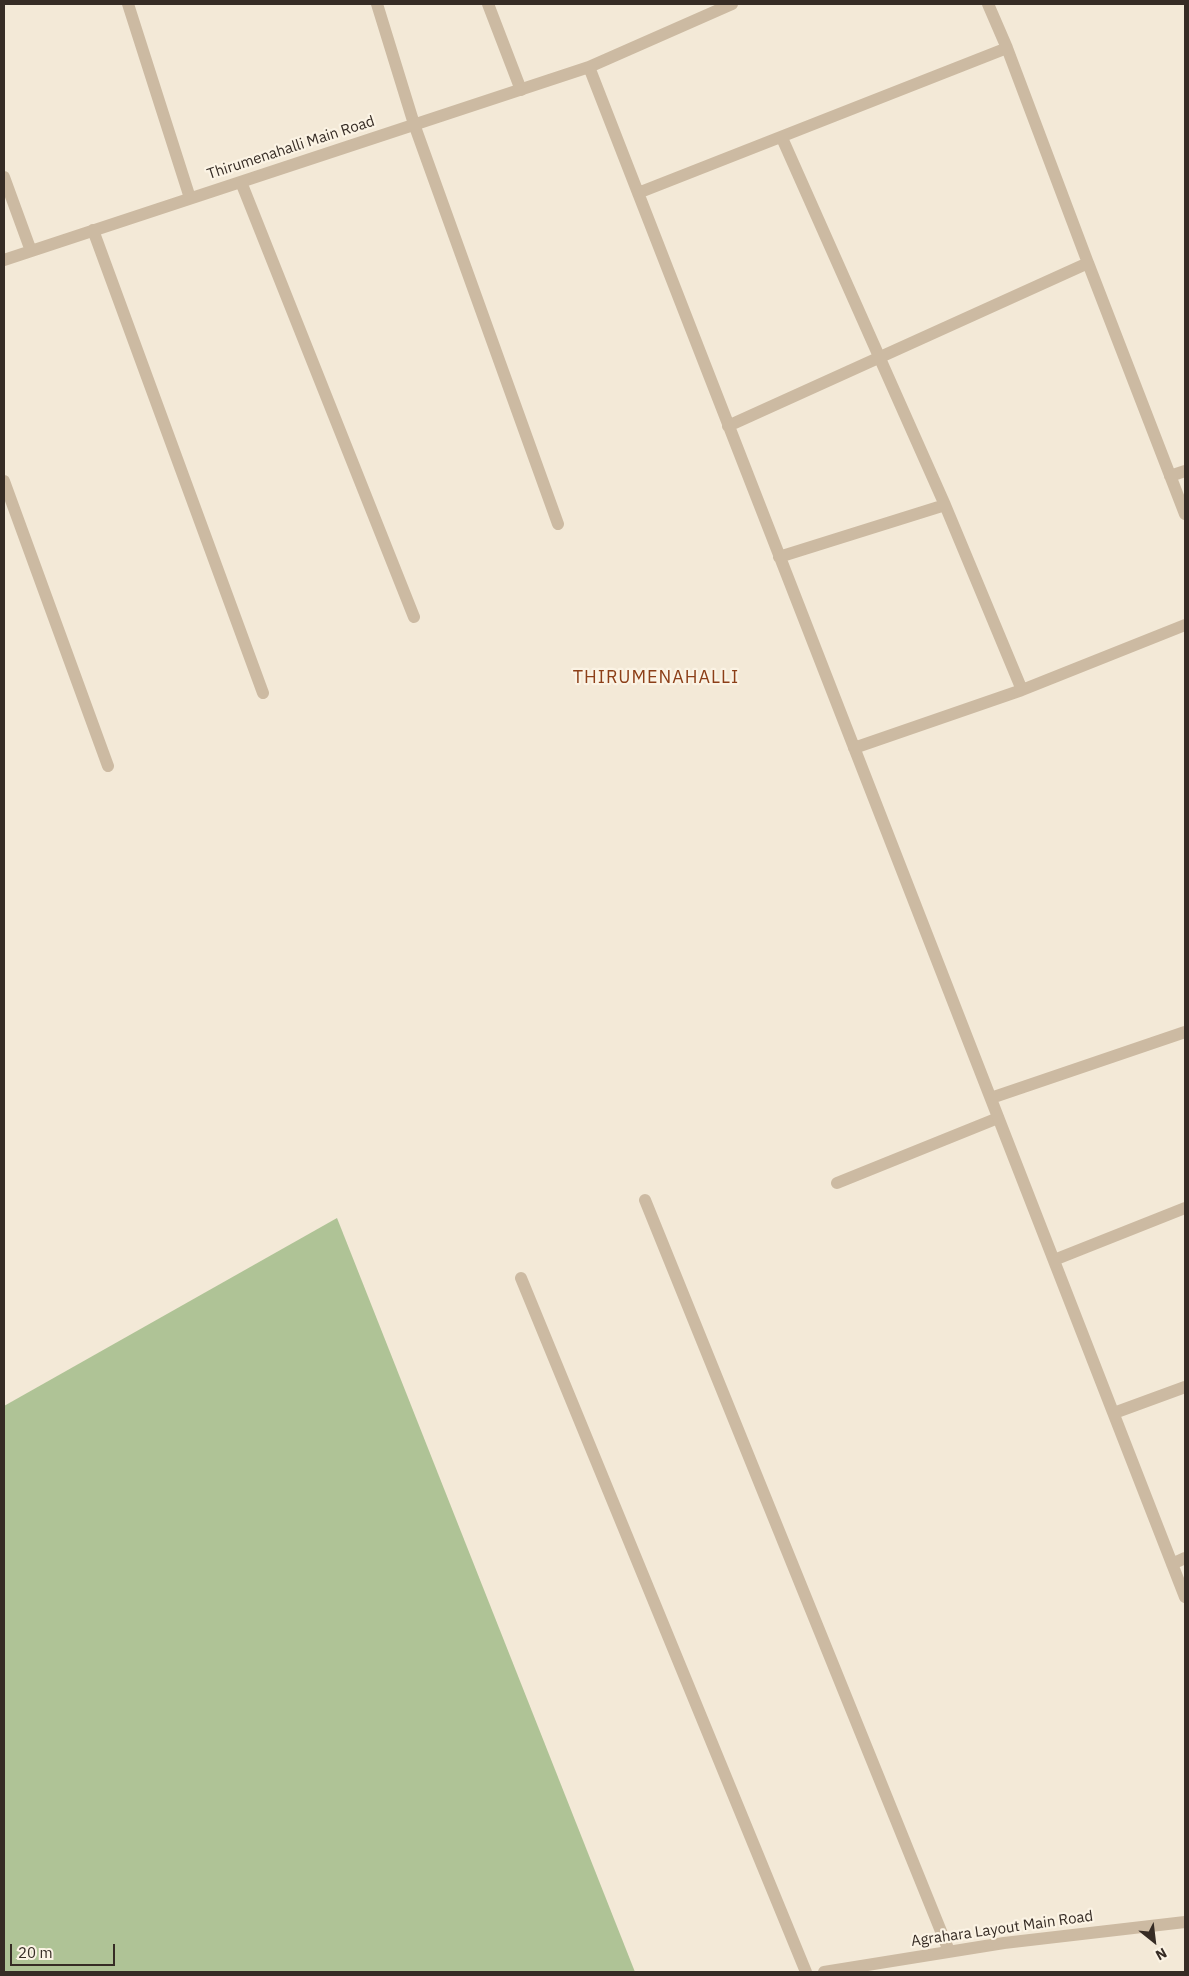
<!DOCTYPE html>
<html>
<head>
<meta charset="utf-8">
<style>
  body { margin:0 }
  #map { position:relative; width:1189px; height:1976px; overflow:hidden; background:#f3e9d7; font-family:"IBM Plex Sans",sans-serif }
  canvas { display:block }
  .frame { position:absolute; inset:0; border:5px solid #362c25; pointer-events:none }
  .north { position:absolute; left:1129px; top:1916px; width:50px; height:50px; -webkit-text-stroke:4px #fbf3e4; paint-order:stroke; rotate:151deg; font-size:14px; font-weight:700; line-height:20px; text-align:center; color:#362c25 }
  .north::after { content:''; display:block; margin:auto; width:18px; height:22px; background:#362c25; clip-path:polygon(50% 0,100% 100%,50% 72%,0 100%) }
  .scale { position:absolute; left:10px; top:1944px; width:105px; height:22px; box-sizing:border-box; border:2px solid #362c25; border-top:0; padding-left:6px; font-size:15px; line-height:18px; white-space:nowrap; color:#362c25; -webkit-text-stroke:4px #fbf3e4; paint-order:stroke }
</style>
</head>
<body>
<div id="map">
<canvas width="1189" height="1976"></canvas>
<div class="frame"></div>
<div class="north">N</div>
<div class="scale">20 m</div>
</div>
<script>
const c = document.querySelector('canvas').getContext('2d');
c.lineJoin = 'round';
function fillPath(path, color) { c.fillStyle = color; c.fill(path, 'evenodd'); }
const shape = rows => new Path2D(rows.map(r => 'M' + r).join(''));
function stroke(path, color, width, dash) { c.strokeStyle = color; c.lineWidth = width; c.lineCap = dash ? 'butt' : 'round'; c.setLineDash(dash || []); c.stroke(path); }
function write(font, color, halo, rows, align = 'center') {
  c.font = font + ' "IBM Plex Sans",sans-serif'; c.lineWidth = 4.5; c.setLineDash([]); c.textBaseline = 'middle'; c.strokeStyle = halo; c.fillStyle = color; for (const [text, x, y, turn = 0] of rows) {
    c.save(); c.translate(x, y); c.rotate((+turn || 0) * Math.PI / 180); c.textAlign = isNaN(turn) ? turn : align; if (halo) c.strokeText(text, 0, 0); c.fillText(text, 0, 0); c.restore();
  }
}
const green = shape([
  [337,1218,635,1972,4,1972,4,1406]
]);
const service = shape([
  [377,4,414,124],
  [488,4,521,90],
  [837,1183,998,1118]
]);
const minor = shape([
  [128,4,190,198],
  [732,4,589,67,1185,1597],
  [988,4,1007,48,1088,263],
  [414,124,558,524],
  [782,138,945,505,1022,690],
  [4,177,31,251],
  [241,182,414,617],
  [638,193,1007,48],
  [93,230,263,693],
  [4,260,589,67],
  [728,426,1088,263,1185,514],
  [1170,476,1185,471],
  [4,481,108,766],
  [779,557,945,505],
  [854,748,1022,690,1185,625],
  [991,1098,1185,1032],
  [645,1200,949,1951],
  [1054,1260,1185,1208],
  [521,1278,806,1972],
  [1114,1413,1185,1387],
  [1172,1564,1185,1558]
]);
const tertiary = shape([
  [824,1972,1004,1943,1185,1922]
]);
const streetNames = [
  ["Thirumenahalli Main Road",291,148,-18],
  ["Agrahara Layout Main Road",1002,1929,-8]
];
const quarterNames = [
  ["THIRUMENAHALLI",656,678]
];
fillPath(green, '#afc396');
stroke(service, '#ccbaa2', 12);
stroke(minor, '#ccbaa2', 12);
stroke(tertiary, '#ccbaa2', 12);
write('15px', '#362c25', '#fbf3e4', streetNames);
c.letterSpacing = '1px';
write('18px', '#8c3f18', '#fbf3e4', quarterNames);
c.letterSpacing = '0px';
</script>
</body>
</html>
